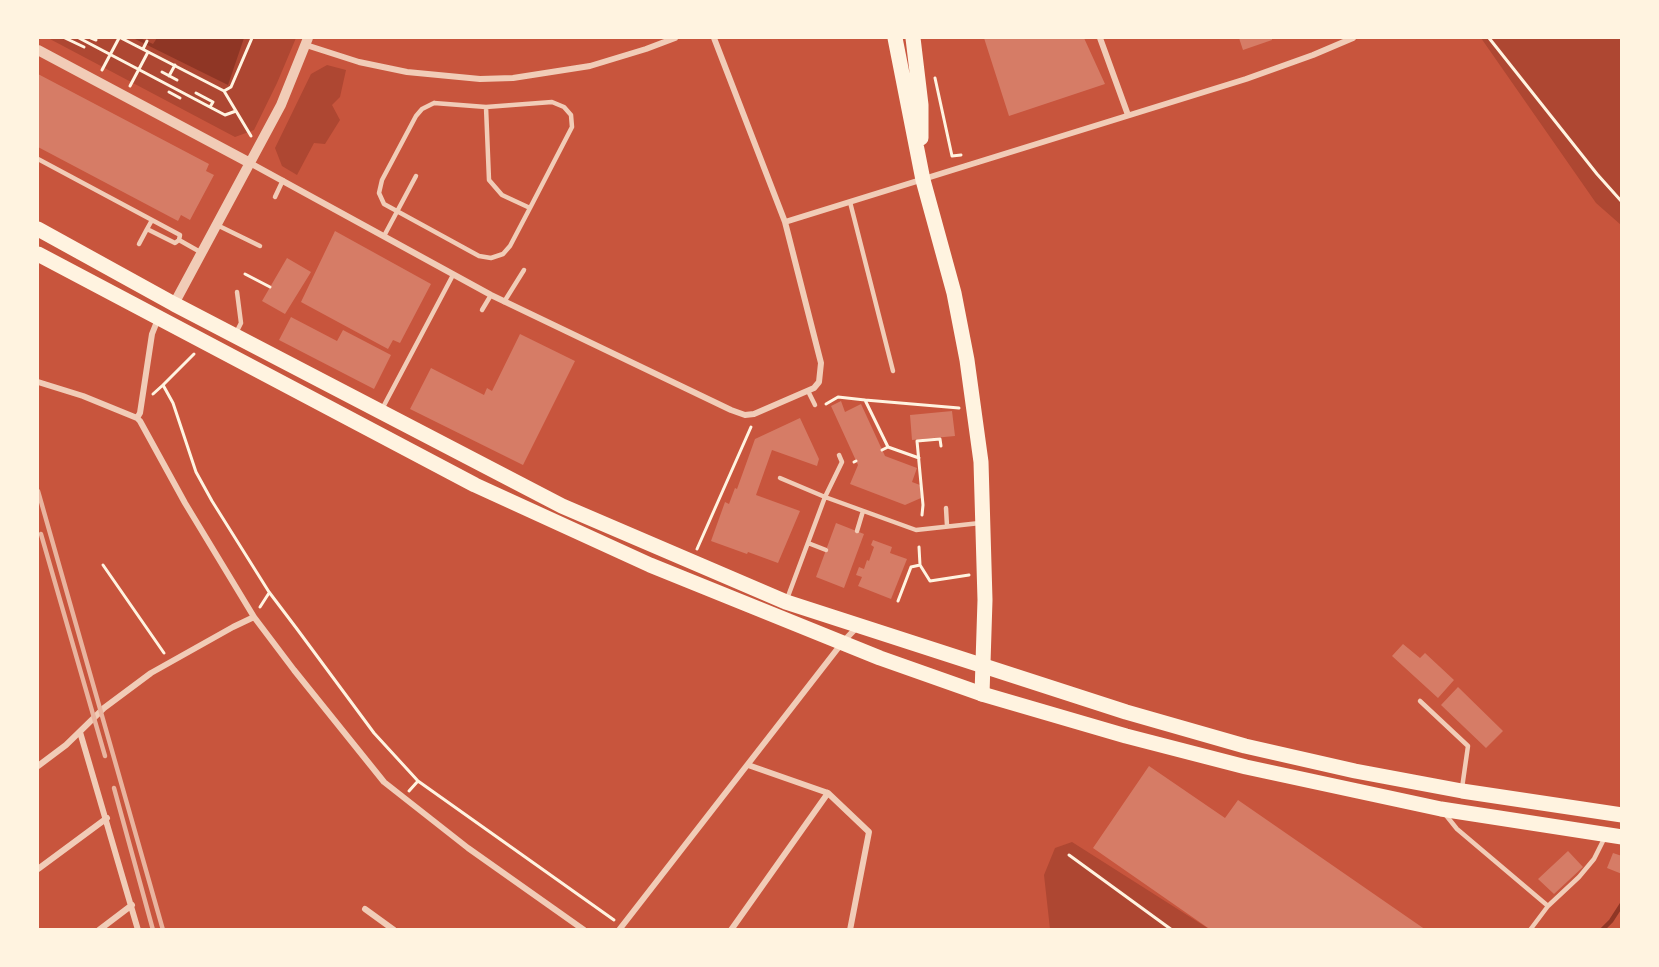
<!DOCTYPE html>
<html>
<head>
<meta charset="utf-8">
<style>
  body { margin:0 }
  #map { position:relative; width:1659px; height:967px; overflow:hidden; background:#c8553d; font-family:Figtree,sans-serif }
  canvas { display:block }
  .frame { position:absolute; inset:0; border:39px solid #fff3e0; pointer-events:none }
</style>
</head>
<body>
<div id="map">
<canvas width="1659" height="967"></canvas>
<div class="frame"></div>
</div>
<script>
const c = document.querySelector('canvas').getContext('2d');
c.lineJoin = 'round';
function fillPath(path, color) { c.fillStyle = color; c.fill(path, 'evenodd'); }
const shape = rows => new Path2D(rows.map(r => 'M' + r).join(''));
function stroke(path, color, width, dash) { c.strokeStyle = color; c.lineWidth = width; c.lineCap = dash ? 'butt' : 'round'; c.setLineDash(dash || []); c.stroke(path); }
const green = shape([
  [48,38,296,38,277,83,254,130,235,137],
  [1481,38,1621,38,1621,225,1596,203],
  [327,65,346,70,340,97,332,105,340,120,325,144,314,143,297,175,282,166,275,148,311,74],
  [1072,842,1209,929,1050,929,1044,875,1055,848]
]);
const water = shape([
  [133,38,140,38,153,44,157,38,244,38,228,85]
]);
const stream = shape([
  [1602,930,1611,921,1622,904]
]);
const building = shape([
  [984,38,1084,38,1105,84,1009,116],
  [1239,38,1272,38,1272,40,1243,50],
  [38,74,209,164,206,171,214,175,190,220,181,215,178,221,38,147],
  [335,231,431,284,400,343,393,340,388,349,301,302],
  [287,258,311,272,285,314,262,301],
  [291,317,337,341,343,330,391,355,374,389,279,340],
  [520,334,575,361,523,465,410,409,431,368,484,395,487,388,492,391],
  [841,401,845,412,861,404,885,456,917,468,912,482,920,485,921,498,905,505,850,484,858,465,831,406],
  [952,411,955,436,912,440,910,415],
  [800,418,819,459,817,466,772,450,756,495,800,511,778,563,748,552,747,554,711,541,725,502,729,504,735,488,737,489,755,439],
  [836,523,864,534,844,588,816,577],
  [873,540,892,547,890,553,907,559,891,599,858,586,862,577,856,575,859,567,864,569,867,560,869,561,874,547,871,545],
  [1403,644,1420,658,1425,653,1454,680,1438,698,1392,656],
  [1458,687,1503,731,1486,748,1441,705],
  [1149,766,1225,818,1238,800,1426,930,1211,930,1093,848],
  [1568,851,1583,867,1554,894,1538,879],
  [1613,853,1622,856,1622,874,1607,868]
]);
const path = shape([
  [65,38,84,47],
  [79,38,225,115,236,111],
  [91,38,96,40],
  [121,38,224,91,231,87,252,38],
  [1489,38,1597,174,1622,202],
  [143,49,147,41],
  [102,70,119,38],
  [162,72,177,80],
  [169,76,175,65],
  [935,78,952,156,961,155],
  [130,86,148,52],
  [224,91,251,136],
  [169,92,180,98],
  [196,93,213,102,210,107],
  [245,274,270,287],
  [194,354,163,385,173,403,196,472,212,501,269,592,297,629,374,733,418,781,614,920],
  [153,394,163,385],
  [865,400,959,408],
  [826,404,838,397,865,400,888,447],
  [882,450,888,447,919,458],
  [854,462,856,461],
  [922,515,923,505,917,441,940,439,941,446],
  [697,549,751,427],
  [103,565,164,653],
  [920,565,930,581,969,575],
  [898,601,911,567,920,565,919,547],
  [260,607,269,593],
  [409,791,418,781],
  [1069,855,1172,930]
]);
const service = shape([
  [434,103,486,107,489,180,502,195,530,208,510,246,503,254,491,258,479,256,384,204,379,193,382,180,416,116,422,109,434,103],
  [486,107,552,102,564,107,571,115,572,127,530,208],
  [38,159,152,220,147,229],
  [275,197,283,180],
  [850,202,893,371],
  [152,220,180,235,179,240],
  [217,225,260,246],
  [384,236,416,176],
  [139,244,147,229,175,243,179,240,202,253],
  [504,302,524,270],
  [482,310,491,295],
  [236,333,241,323,237,292],
  [808,391,815,405],
  [381,411,453,275],
  [839,455,842,462,825,497,916,530,980,523],
  [780,478,825,497,787,599],
  [946,508,947,526],
  [857,531,863,511],
  [808,543,826,550],
  [1420,701,1468,746,1462,788],
  [1445,814,1457,829,1548,906],
  [1530,930,1548,906,1579,877,1594,859,1605,837]
]);
const minor = shape([
  [1100,38,1128,115],
  [306,45,359,62,407,72,480,79,513,78,590,66,646,49,675,38],
  [250,163,491,295,731,410,745,415,754,414,814,388,819,382,821,363,785,222,714,38],
  [785,222,1246,79,1313,55,1353,38],
  [38,382,83,396,137,418,140,421,185,503,254,617,294,670,384,782,468,848,584,930],
  [137,418,140,413,152,334,158,319],
  [80,732,138,930],
  [748,765,828,793,869,832,850,930],
  [38,766,66,745,104,708,151,673,233,627,254,617],
  [38,869,107,818],
  [365,909,394,930],
  [99,930,132,905],
  [619,930,842,643,858,626],
  [731,930,828,793]
]);
const tertiary = shape([
  [38,50,250,163],
  [174,304,281,105,308,38]
]);
const primary = shape([
  [895,38,923,180,954,293,967,360,981,462,985,600,982,694],
  [913,38,921,105,921,138]
]);
const trunk = shape([
  [38,229,174,304,562,506,786,602,1126,712,1245,746,1355,771,1462,791,1622,815],
  [38,254,475,485,650,565,880,658,982,694,1126,736,1246,767,1441,809,1622,837]
]);
const rail = shape([
  [38,491,163,930],
  [41,534,105,756],
  [114,788,153,930]
]);
fillPath(green, '#ae4732');
fillPath(water, '#8f3625');
stroke(stream, '#8f3625', 4.5);
fillPath(building, '#d67c66');
stroke(path, '#fff3e0', 3);
stroke(service, '#f1ccb7', 4.5);
stroke(minor, '#f1ccb7', 6);
stroke(tertiary, '#f1ccb7', 10);
stroke(primary, '#fff3e0', 15);
stroke(trunk, '#fff3e0', 15);
stroke(rail, '#e9b49f', 4.5);
</script>
</body>
</html>
